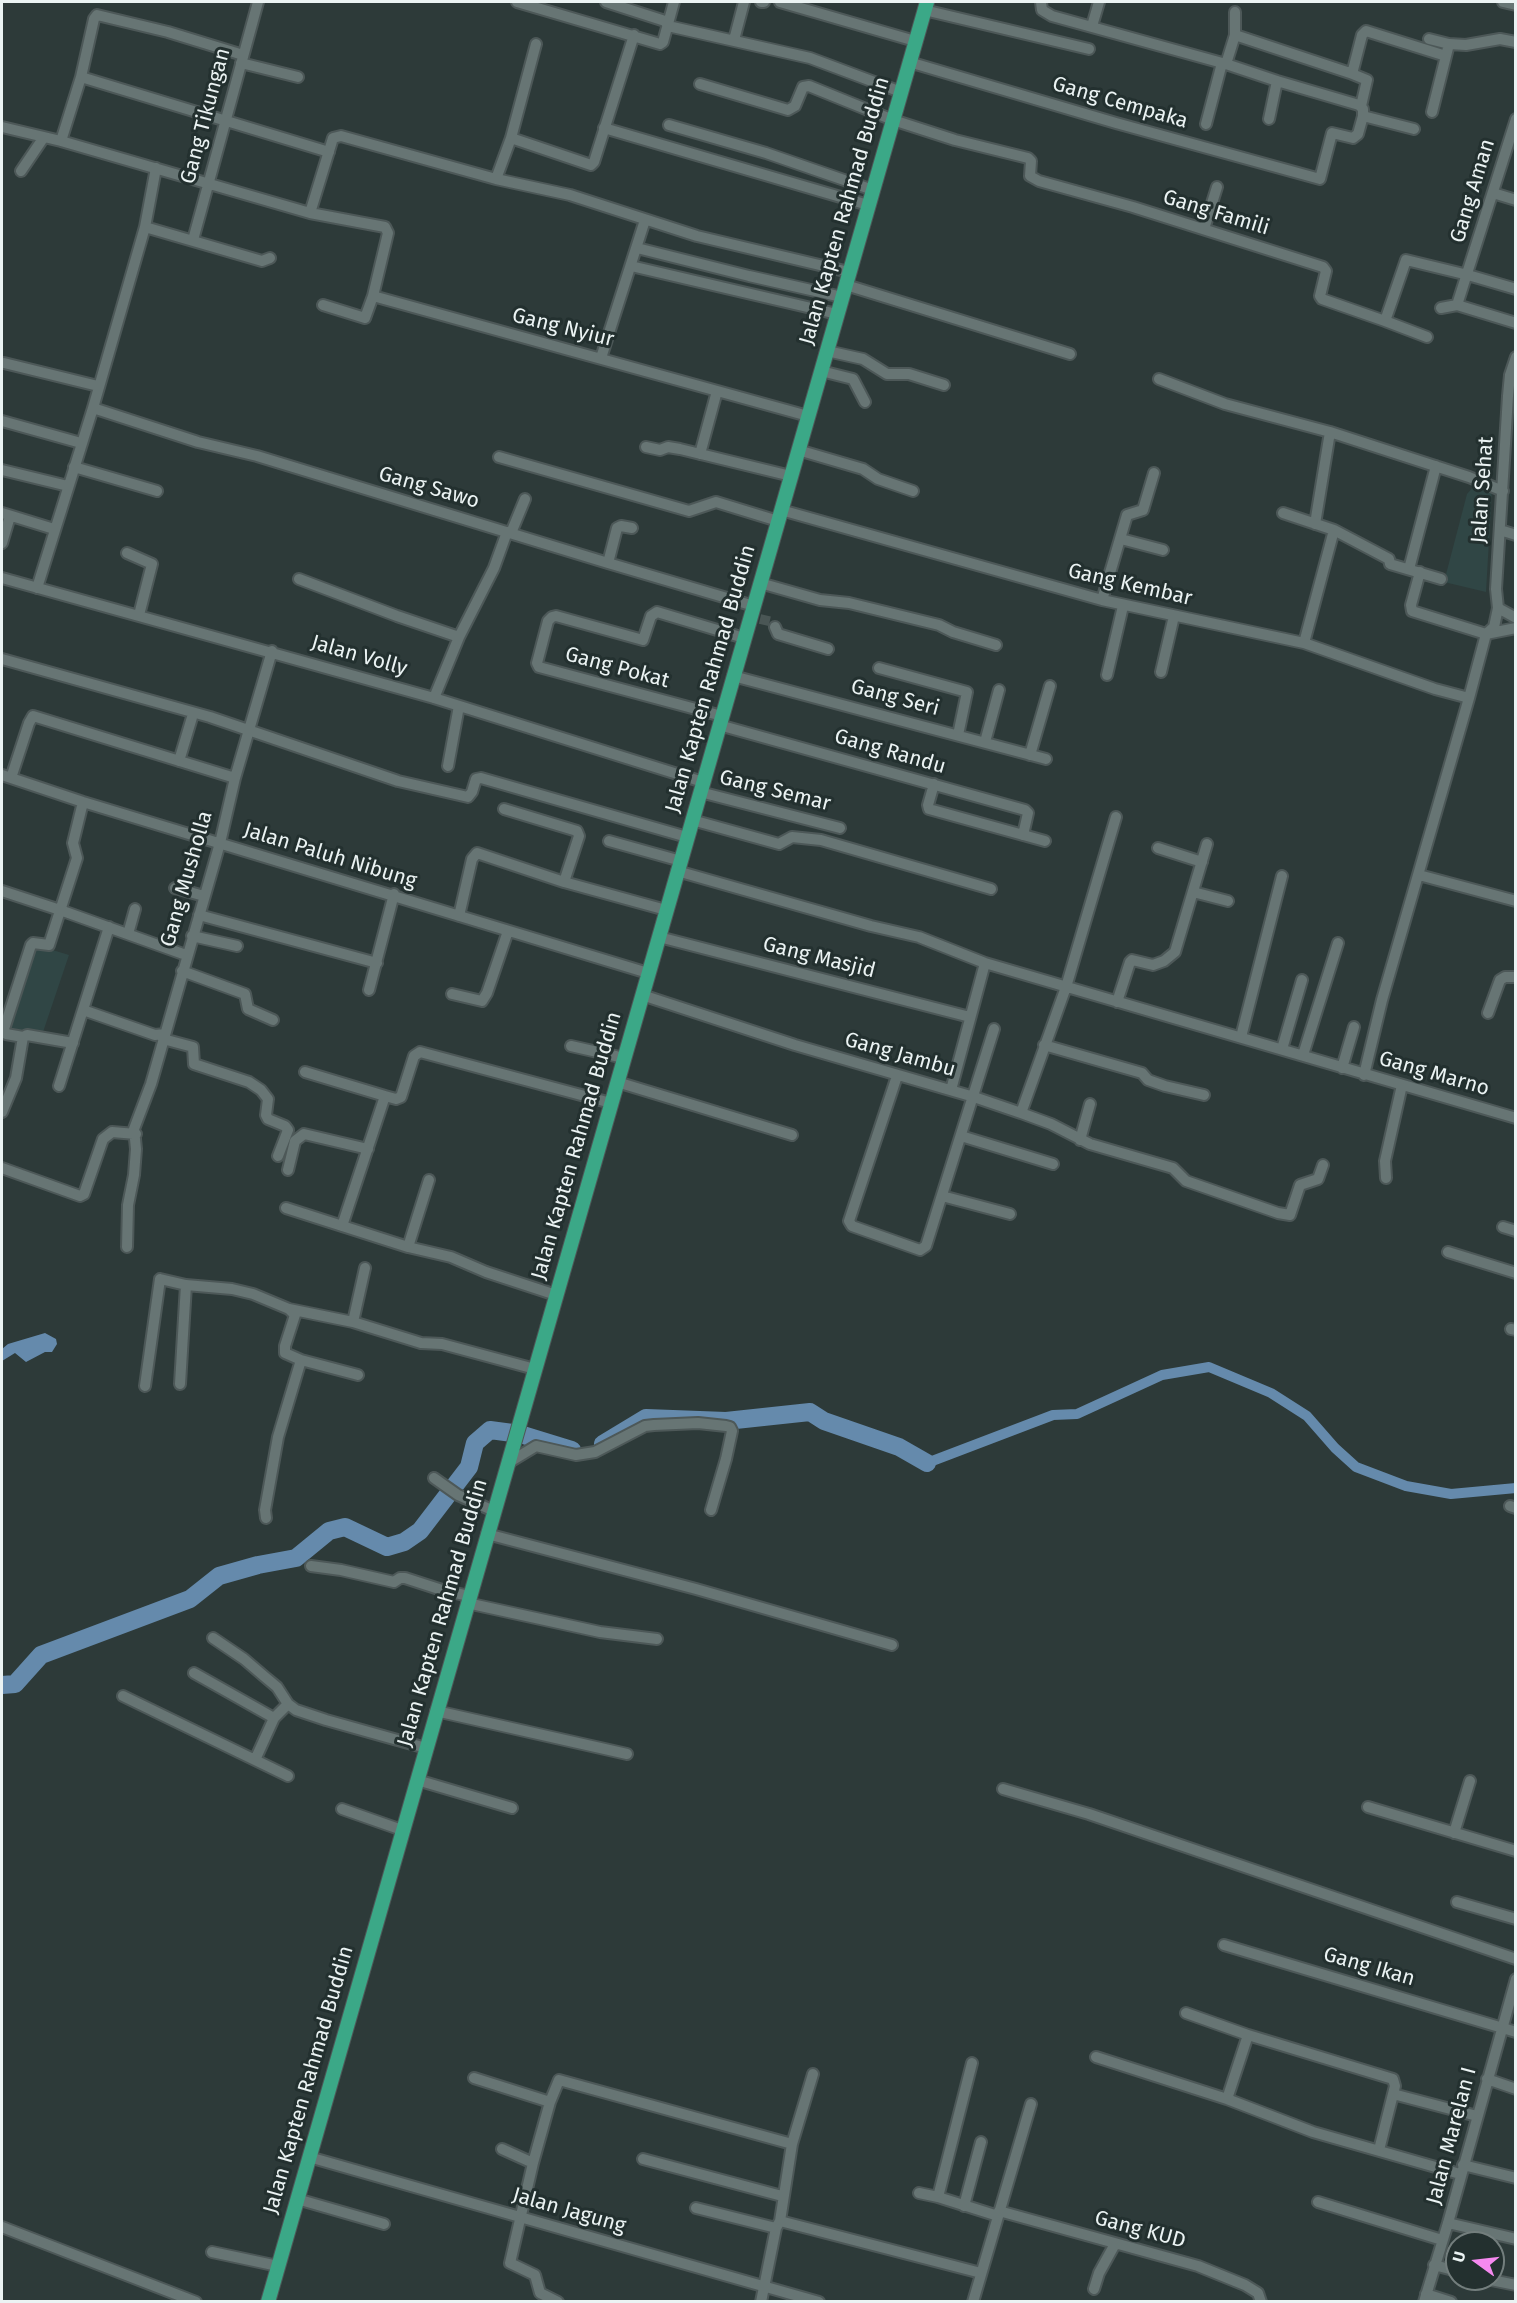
<!DOCTYPE html>
<html>
<head>
<meta charset="utf-8">
<style>
  body { margin:0 }
  #map { position:relative; width:1517px; height:2303px; overflow:hidden; background:#2d3a39; font-family:"Fira Sans",sans-serif }
  canvas { display:block }
  .frame { position:absolute; inset:0; border:3px solid #ebf3f3; pointer-events:none }
  .north { position:absolute; left:1445px; top:2231px; width:60px; height:60px; box-sizing:border-box; background:#23302f; border:2px solid #737e7d; border-radius:50%; rotate:285deg; font-size:16px; font-weight:700; line-height:24px; text-align:center; color:#ebf3f3 }
  .north::after { content:''; display:block; margin:auto; width:21px; height:27px; background:#f589ef; clip-path:polygon(50% 0,100% 100%,50% 72%,0 100%) }
</style>
</head>
<body>
<div id="map">
<canvas width="1517" height="2303"></canvas>
<div class="frame"></div>
<div class="north">U</div>
</div>
<script>
const c = document.querySelector('canvas').getContext('2d');
c.lineJoin = 'round';
function fillPath(path, color) { c.fillStyle = color; c.fill(path, 'evenodd'); }
const shape = rows => new Path2D(rows.map(r => 'M' + r).join(''));
function stroke(path, color, width, dash) { c.strokeStyle = color; c.lineWidth = width; c.lineCap = dash ? 'butt' : 'round'; c.setLineDash(dash || []); c.stroke(path); }
function write(font, color, halo, rows, align = 'center') {
  c.font = font + ' "Fira Sans",sans-serif'; c.lineWidth = 6; c.setLineDash([]); c.textBaseline = 'middle'; c.strokeStyle = halo; c.fillStyle = color; for (const [text, x, y, turn = 0] of rows) {
    c.save(); c.translate(x, y); c.rotate((+turn || 0) * Math.PI / 180); c.textAlign = isNaN(turn) ? turn : align; if (halo) c.strokeText(text, 0, 0); c.fillText(text, 0, 0); c.restore();
  }
}
const built = shape([
  [1479,484,1492,489,1486,592,1444,582,1467,494,1474,486],
  [36,945,69,955,42,1035,7,1032]
]);
const water = shape([
  [45,1333,56,1339,57,1344,52,1352,45,1352,26,1362,15,1353,2,1361,2,1349,8,1344]
]);
const canal = shape([
  [927,1463,1053,1415,1077,1414,1162,1375,1209,1367,1271,1393,1307,1416,1335,1448,1356,1467,1406,1486,1451,1494,1516,1488]
]);
const river = shape([
  [603,1444,646,1418,726,1421,810,1412,824,1421,899,1447,927,1463],
  [2,1685,15,1684,41,1655,190,1599,219,1576,258,1565,296,1558,329,1531,345,1527,387,1547,404,1542,420,1531,469,1467,475,1443,490,1430,520,1434,572,1450]
]);
const minorTunnel = shape([
  [760,619,773,622,775,627]
]);
const minor = shape([
  [517,2,660,44,663,42,674,2],
  [606,2,665,21,668,26,810,58,901,92],
  [761,2,764,2],
  [780,2,915,41],
  [1503,2,1516,5],
  [924,10,1089,49],
  [1092,26,1099,2],
  [1235,35,1350,73,1353,70,1362,35,1366,31,1446,56,1449,44,1466,45,1500,39,1516,42],
  [1429,39,1449,44],
  [734,40,744,2],
  [909,62,1116,123,1320,179,1332,133,1353,138,1358,134,1363,116,1363,109,1359,105,1277,81,1226,64,1052,16,1042,10,1041,2],
  [241,63,298,77],
  [1226,64,1235,35,1235,12],
  [1350,73,1367,80,1361,106],
  [81,77,329,152],
  [700,84,788,110,795,106,803,87,809,86,893,120,955,140,1028,158,1031,161,1030,176,1039,181,1133,207,1323,267,1326,271,1320,296,1322,299,1385,321,1406,260,1468,275,1516,289],
  [1432,112,1446,56],
  [1363,116,1414,129],
  [1269,119,1277,81],
  [1516,119,1457,305,1516,323],
  [1206,124,1222,63],
  [669,125,766,153,873,190],
  [2,127,61,141,310,213,385,227,388,233,373,296],
  [604,128,868,205],
  [511,138,591,165,594,162,634,35],
  [61,141,81,77,94,19,97,15,168,32,243,55],
  [21,171,44,137],
  [496,179,511,138,536,44],
  [1493,193,1516,200],
  [310,213,333,138,341,136,496,179,570,195,697,236,849,272],
  [145,227,262,261,270,258],
  [1204,229,1217,187],
  [193,240,258,2],
  [637,248,749,276,842,297],
  [631,266,837,314],
  [846,285,1070,354],
  [323,305,365,318,373,296,808,416],
  [1441,308,1457,305],
  [1385,321,1427,337],
  [827,351,863,359,887,374,909,374,944,385],
  [1516,357,1510,375,1508,396,1496,589,1498,608,1516,618],
  [601,358,645,220],
  [4,363,98,386],
  [821,371,853,379,865,402],
  [1159,379,1225,404,1330,432,1469,477,1503,491],
  [93,408,198,442,257,456,608,563,754,606],
  [2,421,81,443],
  [646,447,660,450,668,447,680,449,791,476],
  [798,450,863,469,878,479,913,491],
  [700,454,717,391],
  [499,457,689,511,716,502,778,521],
  [74,467,157,491],
  [2,470,68,486],
  [781,510,1102,600,1304,643,1435,689,1469,698],
  [2,513,54,529],
  [1283,513,1334,530],
  [1315,524,1330,432],
  [1500,530,1516,535],
  [511,533,525,499],
  [1121,539,1163,550],
  [2,543,10,516],
  [127,553,152,564,139,615],
  [608,563,617,528,621,526,632,528],
  [1409,569,1436,466],
  [1420,572,1411,605,1412,611,1486,634,1516,628],
  [2,578,434,698,703,782],
  [299,579,397,616,459,637],
  [760,583,820,600,849,603,939,625,953,632,996,645],
  [37,588,93,408,145,227,156,168],
  [1102,600,1127,515,1143,510,1154,473],
  [775,627,778,634,828,649],
  [1304,643,1334,530,1389,559,1390,564,1441,579],
  [2,659,210,717,398,781,468,797,472,792,476,779,481,778,687,837],
  [879,668,967,692,958,735],
  [1161,672,1174,616],
  [1107,675,1123,606],
  [733,676,1046,759],
  [434,698,459,637,494,568,507,532],
  [722,716,539,667,537,663,548,621,552,617,556,616,643,640,651,616,657,612,744,638],
  [719,725,1025,810,1028,813,1023,835],
  [985,742,999,690],
  [1030,755,1050,686],
  [179,761,193,714],
  [448,766,459,706],
  [2,775,83,802,648,973],
  [11,778,29,723,33,716,235,778],
  [934,784,928,805,929,809,1045,841],
  [700,792,840,828],
  [504,809,577,831,579,836,564,882],
  [692,820,779,844,792,837,821,840,991,889],
  [609,841,681,861],
  [1158,848,1202,862],
  [677,871,871,926,919,937,985,963,1516,1118],
  [1419,875,1516,901],
  [175,888,204,896],
  [2,891,60,910,186,955],
  [1193,892,1228,901],
  [199,915,377,963],
  [459,916,472,859,477,853,564,882,666,910],
  [128,934,135,909],
  [192,936,237,946],
  [659,937,970,1017],
  [182,971,245,994,248,1009,273,1020],
  [369,990,394,894],
  [452,994,482,1001,487,993,508,931],
  [642,995,795,1045,974,1097,1021,1113,1051,1124,1090,1144,1173,1168,1186,1181,1278,1213,1290,1215,1300,1185,1318,1179,1323,1165],
  [1117,1002,1130,962,1132,960,1153,965,1164,961,1175,952,1207,844],
  [83,1010,155,1035,165,1034],
  [1488,1013,1500,980,1505,977,1516,977],
  [23,1037,27,1035,73,1043],
  [1241,1037,1282,876],
  [163,1039,193,1047,194,1064,249,1082,261,1090,268,1099,266,1115,268,1119,285,1126,288,1130,278,1156],
  [1044,1045,1142,1073,1148,1080,1165,1086,1204,1095],
  [571,1046,624,1058],
  [1282,1049,1302,980],
  [1303,1055,1338,943],
  [1342,1068,1354,1027],
  [305,1072,385,1096,342,1226],
  [1364,1075,1382,1000,1469,698,1486,634,1494,627,1498,608],
  [897,1076,849,1221,852,1226,920,1250,926,1246,994,1029],
  [617,1082,792,1135],
  [59,1086,109,927],
  [951,1090,985,963],
  [385,1096,396,1099,401,1097,414,1056,420,1052,611,1103],
  [2,1112,16,1078,23,1037,6,1034,4,1029,31,945,33,943,49,945,77,858,73,843,83,802],
  [1021,1113,1066,987,1116,817],
  [961,1136,1053,1164],
  [1080,1140,1090,1104],
  [2,1168,80,1196,84,1194,103,1139,112,1132,136,1134],
  [288,1170,295,1141,304,1134,368,1149],
  [1386,1178,1385,1161,1402,1085],
  [942,1196,1010,1214],
  [286,1208,408,1247,451,1257,486,1272,556,1295],
  [1503,1227,1516,1231],
  [127,1247,128,1205,134,1175,136,1149,134,1129,151,1084,220,843,235,778,272,651],
  [408,1247,429,1180],
  [1448,1252,1516,1273],
  [353,1322,365,1268],
  [1511,1329,1516,1330],
  [301,1360,358,1375],
  [180,1384,186,1285],
  [145,1386,160,1279,186,1285,232,1289,253,1294,289,1309,353,1322,421,1343,442,1344,535,1369],
  [508,1463,536,1446,576,1455,595,1452,645,1426,654,1425,698,1423,726,1426,730,1427,732,1431,726,1459,711,1510],
  [434,1478,458,1495,494,1511],
  [1510,1506,1516,1508],
  [266,1518,265,1510,278,1437,301,1360,285,1353,285,1346,295,1315,289,1309],
  [487,1534,696,1589,892,1645],
  [311,1566,341,1570,394,1582,400,1578,405,1578,442,1590,469,1596],
  [467,1603,600,1632,657,1639],
  [213,1638,244,1659,265,1677,277,1687,288,1704],
  [194,1673,274,1718],
  [123,1696,255,1760,274,1718,288,1704,296,1710,326,1720,426,1748],
  [436,1711,627,1754],
  [255,1760,288,1776],
  [417,1780,512,1808],
  [1003,1789,1089,1814,1516,1959],
  [1368,1807,1516,1851],
  [342,1809,402,1830],
  [1454,1833,1470,1781],
  [1457,1902,1516,1919],
  [1224,1945,1516,2032],
  [1186,2013,1248,2035],
  [1096,2057,1227,2099,1313,2132,1460,2174],
  [972,2063,938,2197,998,2216],
  [474,2078,550,2102],
  [1487,2079,1516,2089],
  [1393,2094,1477,2116],
  [1227,2099,1248,2035,1393,2079,1395,2086,1379,2150],
  [502,2149,533,2163],
  [309,2157,819,2302],
  [643,2159,782,2196],
  [1463,2165,1516,2178],
  [919,2193,938,2197],
  [297,2199,384,2224],
  [1318,2202,1442,2240],
  [964,2206,981,2142],
  [696,2208,776,2228],
  [999,2211,1198,2266,1245,2285,1258,2293,1261,2302],
  [780,2221,981,2273],
  [1448,2223,1516,2239],
  [2,2227,196,2302],
  [212,2252,278,2266],
  [1434,2265,1457,2271],
  [1486,2279,1516,2285],
  [1094,2289,1099,2273,1115,2244],
  [1426,2294,1451,2302],
  [558,2302,540,2293,535,2275,510,2263,533,2163,550,2102,559,2080,792,2144],
  [761,2302,776,2228,780,2221,792,2144,813,2074],
  [973,2302,1031,2104],
  [1424,2302,1448,2223,1516,1979]
]);
const major = shape([
  [268,2302,927,2]
]);
const streetNames = [
  ["Gang Cempaka",1120,103,16],
  ["Gang Tikungan",206,116,-75],
  ["Gang Aman",1473,191,-73],
  ["Jalan Kapten Rahmad Buddin",845,211,-74],
  ["Gang Famili",1216,213,17],
  ["Gang Nyiur",563,328,14],
  ["Gang Sawo",429,488,16],
  ["Jalan Sehat",1483,490,-86],
  ["Gang Kembar",1130,585,13],
  ["Jalan Volly",359,656,16],
  ["Gang Pokat",617,668,15],
  ["Jalan Kapten Rahmad Buddin",711,679,-74],
  ["Gang Seri",895,698,15],
  ["Gang Randu",890,752,16],
  ["Gang Semar",775,791,14],
  ["Jalan Paluh Nibung",330,856,17],
  ["Gang Musholla",187,879,-74],
  ["Gang Masjid",819,958,14],
  ["Gang Jambu",900,1055,16],
  ["Gang Marno",1434,1074,16],
  ["Jalan Kapten Rahmad Buddin",577,1146,-74],
  ["Jalan Kapten Rahmad Buddin",443,1613,-74],
  ["Gang Ikan",1369,1967,16],
  ["Jalan Kapten Rahmad Buddin",309,2080,-74],
  ["Jalan Marelan I",1452,2136,-75],
  ["Jalan Jagung",569,2211,16],
  ["Gang KUD",1140,2230,15]
];
fillPath(built, '#304645');
fillPath(water, '#658aac');
stroke(canal, '#658aac', 10);
stroke(river, '#658aac', 18);
stroke(minorTunnel, '#4a5655', 10, [10, 5]);
stroke(minor, '#4d5858', 14);
stroke(major, '#4d5858', 16);
stroke(minor, '#677574', 10);
stroke(major, '#3ba887', 14);
write('21px', '#ebf3f3', '#23302f', streetNames);
</script>
</body>
</html>
